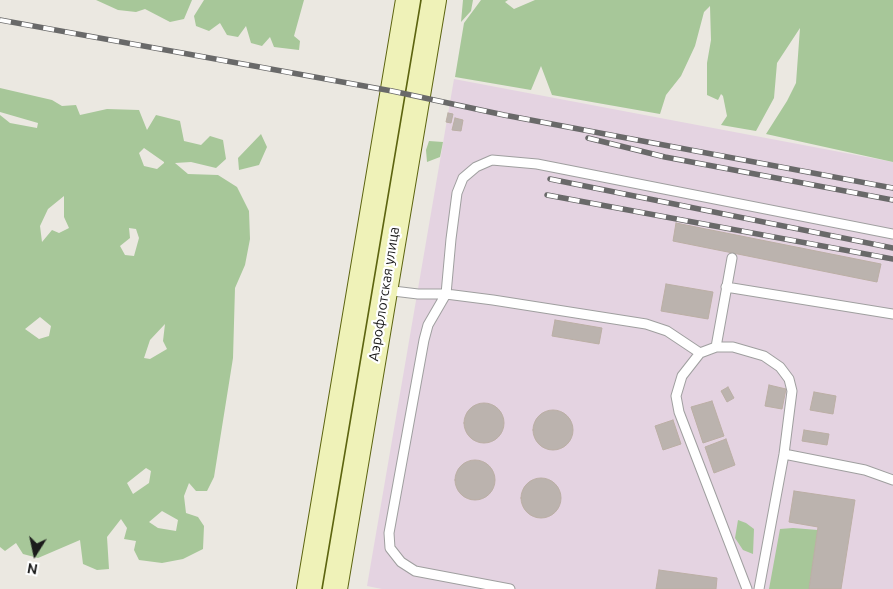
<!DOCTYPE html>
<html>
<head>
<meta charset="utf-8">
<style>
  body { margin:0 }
  #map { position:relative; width:893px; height:589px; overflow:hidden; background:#ebe8e1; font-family:Ubuntu,sans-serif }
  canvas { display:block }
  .north { position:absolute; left:10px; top:529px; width:50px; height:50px; -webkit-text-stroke:4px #fff; paint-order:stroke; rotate:190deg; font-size:14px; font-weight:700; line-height:20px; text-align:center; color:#1b1b1b }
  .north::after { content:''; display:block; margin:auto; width:18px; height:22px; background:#1b1b1b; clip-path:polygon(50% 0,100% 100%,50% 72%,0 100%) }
</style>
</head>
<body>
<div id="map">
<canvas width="893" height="589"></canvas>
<div class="north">N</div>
</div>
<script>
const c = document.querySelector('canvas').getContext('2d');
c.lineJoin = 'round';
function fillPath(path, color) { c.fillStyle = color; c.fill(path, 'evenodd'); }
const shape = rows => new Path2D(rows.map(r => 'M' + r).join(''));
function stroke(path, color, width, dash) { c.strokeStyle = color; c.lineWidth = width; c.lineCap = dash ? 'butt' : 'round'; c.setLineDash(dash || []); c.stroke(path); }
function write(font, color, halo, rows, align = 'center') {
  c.font = font + ' Ubuntu,sans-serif'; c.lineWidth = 4.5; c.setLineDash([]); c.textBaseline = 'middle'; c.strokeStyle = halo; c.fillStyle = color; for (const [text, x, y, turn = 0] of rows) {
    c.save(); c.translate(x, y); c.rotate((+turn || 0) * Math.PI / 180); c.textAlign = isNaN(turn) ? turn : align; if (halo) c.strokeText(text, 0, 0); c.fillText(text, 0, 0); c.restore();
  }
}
const industrial = shape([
  [454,79,893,162,893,589,382,589,367,586]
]);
const forest = shape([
  [96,0,192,0,184,19,170,22,145,9,136,12,118,10],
  [204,0,304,0,294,36,300,41,299,50,274,47,270,37,262,46,251,43,246,26,238,37,227,35,220,23,209,31,196,26,194,16],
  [463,0,473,0,471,11,461,22],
  [481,0,508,0,505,2,514,9,535,0,893,0,893,162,766,134,787,101,796,83,800,28,777,63,774,98,756,131,721,125,727,116,723,96,721,94,718,100,707,95,707,63,711,40,710,6,704,12,695,46,681,76,666,95,660,114,552,95,541,66,531,90,455,77,464,23],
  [0,88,52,100,62,106,76,105,80,115,107,109,139,110,147,130,156,115,180,121,184,141,201,145,210,136,223,140,226,159,216,168,191,162,175,163,188,174,218,175,237,187,249,211,250,239,245,265,235,288,233,358,214,477,207,491,196,491,189,483,184,496,186,513,198,517,204,526,203,549,183,559,162,563,139,560,134,550,136,541,124,539,127,528,121,519,107,537,109,569,97,570,83,564,80,540,38,558,23,554,16,543,5,551,0,547,0,115,10,123,37,128,38,123,0,112],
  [144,148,164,162,164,163,157,169,144,166,139,153],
  [64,196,64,217,69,228,59,233,52,230,42,242,40,226,48,209],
  [129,228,136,229,139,238,134,256,125,255,120,246,130,238],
  [40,317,51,326,49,336,39,339,25,329],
  [165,324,163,341,167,349,150,359,144,358,150,340],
  [146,468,151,471,149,483,133,494,127,483],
  [162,511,178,520,176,531,158,528,149,522],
  [261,134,267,147,259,165,239,170,238,158],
  [429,141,443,142,440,157,427,162,426,150],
  [738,520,746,523,754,529,753,554,743,550,735,538],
  [793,528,818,530,809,589,769,589,780,529]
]);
const building = shape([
  [448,113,453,114,451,123,446,122,448,113],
  [455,118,463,120,461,131,452,130,455,118],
  [676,223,881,264,877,282,673,241,676,223],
  [666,284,713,292,708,319,661,311,666,284],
  [555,320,602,328,599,344,552,336,555,320],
  [769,385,786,389,782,409,765,406,769,385],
  [728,387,734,398,727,402,721,391,728,387],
  [814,392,836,396,833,414,810,410,814,392],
  [712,401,724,436,703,443,691,407,712,401],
  '464 423a20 20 0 1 1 40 0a20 20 0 1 1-40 0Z',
  '533 430a20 20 0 1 1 40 0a20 20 0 1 1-40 0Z',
  [673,420,681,444,663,450,655,426,673,420],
  [804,430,829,434,827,445,802,441,804,430],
  [726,439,735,465,714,473,705,447,726,439],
  '455 480a20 20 0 1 1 40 0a20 20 0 1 1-40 0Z',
  '521 498a20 20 0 1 1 40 0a20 20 0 1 1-40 0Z',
  [794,491,855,500,841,589,809,589,818,527,789,522,794,491],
  [659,570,717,578,716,589,656,589,659,570]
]);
const service = shape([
  [726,287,893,314],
  [385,290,418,294,446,294,493,300,646,324,667,331,700,353],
  [716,347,732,258],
  [784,454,865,470,893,480],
  [510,589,415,571,401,562,390,548,389,533,424,340,428,325,446,294,451,239,457,193,463,178,476,167,492,160,537,164,893,234],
  [747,589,679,412,676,396,682,376,700,353,716,347,733,347,764,356,780,367,789,379,792,391,784,454,759,589]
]);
const secondary = shape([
  [309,589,408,0],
  [335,589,434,0]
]);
const rail = shape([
  [0,20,392,91,504,115,893,188],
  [588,138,665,157,893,200],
  [550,179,893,248],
  [547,195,893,259]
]);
const streetNames = [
  ["Аэрофлотская улица",384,294,-81]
];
fillPath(industrial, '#e4d3e1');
fillPath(forest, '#a7c799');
fillPath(building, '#bbb3ae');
stroke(building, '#bbafa5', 1);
stroke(service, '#9f9f9f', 11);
stroke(secondary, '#5c640f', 26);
stroke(service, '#fff', 9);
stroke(secondary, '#eff2b8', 24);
stroke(rail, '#696969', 5.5);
stroke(rail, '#fff', 4, [11]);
write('14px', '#1b1b1b', '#fff', streetNames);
</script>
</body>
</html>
